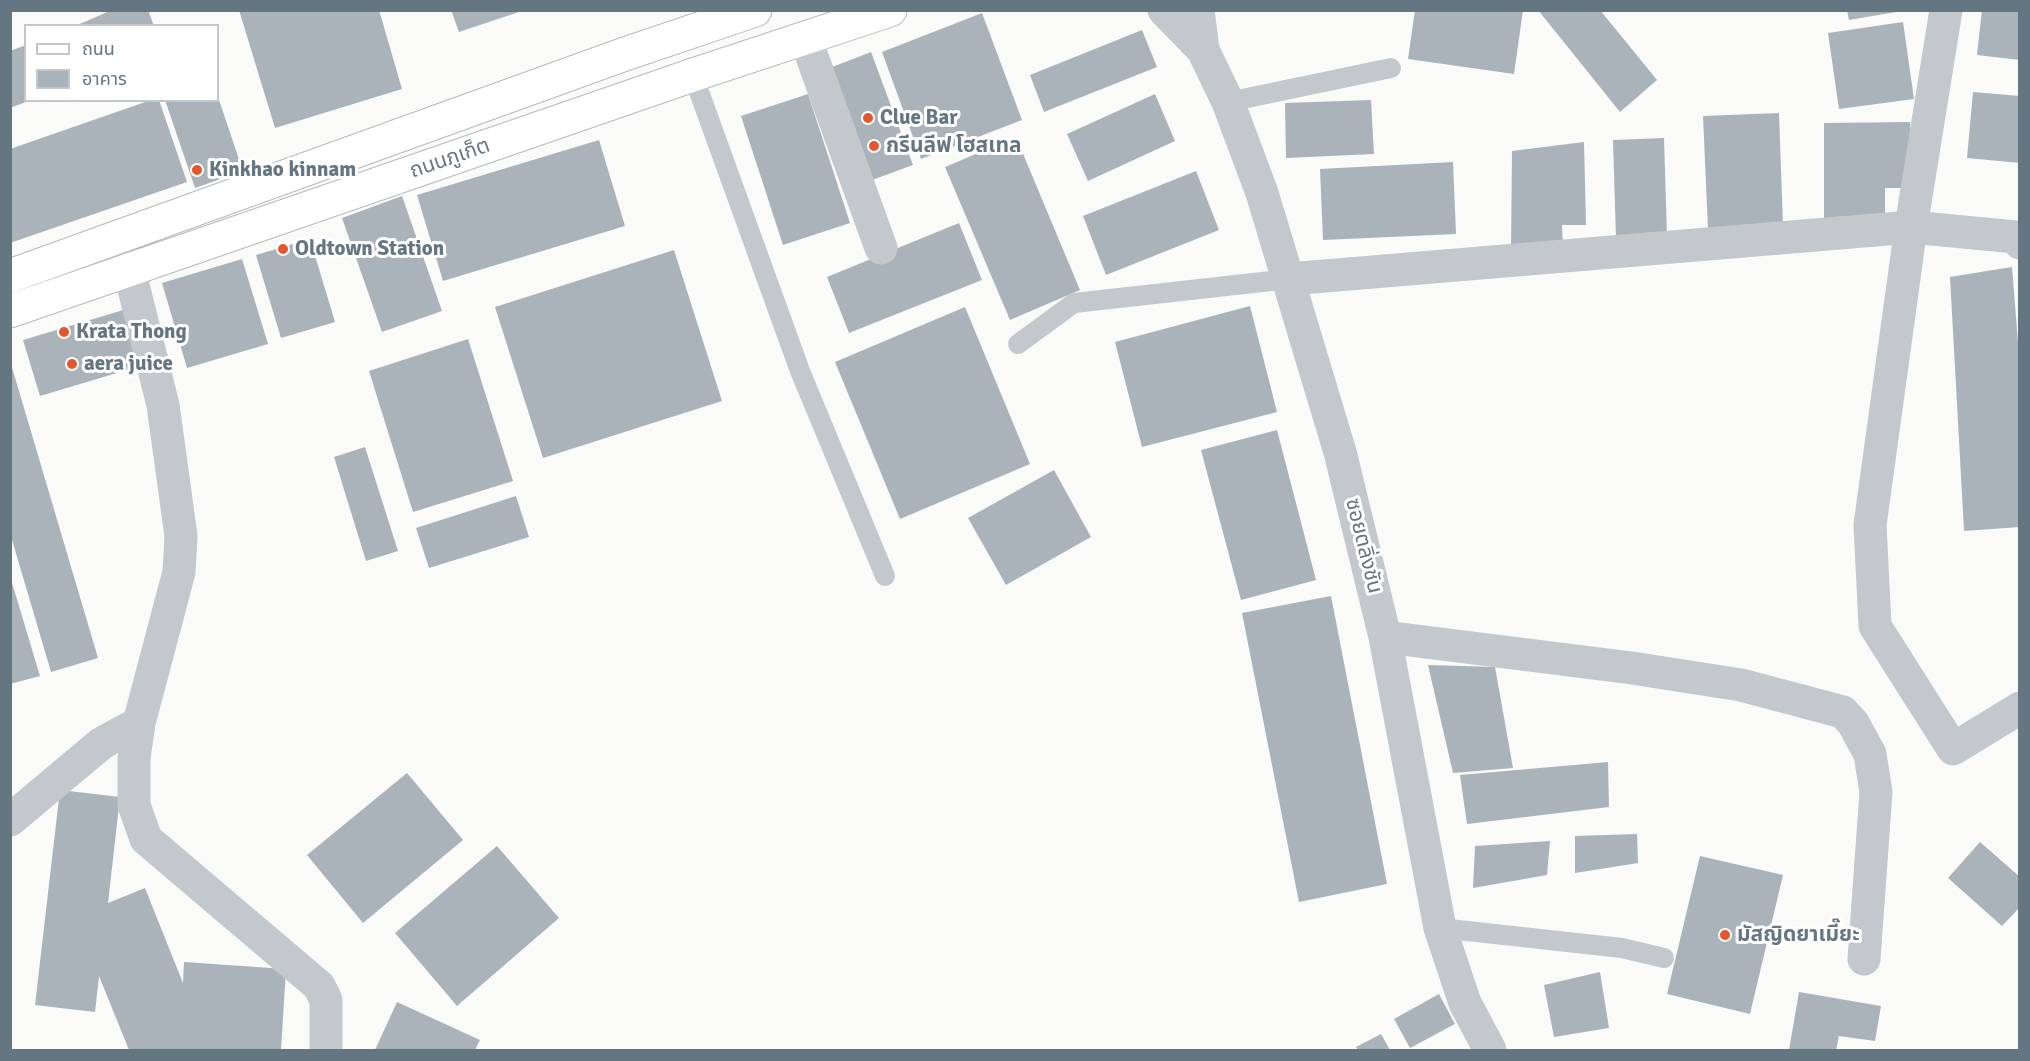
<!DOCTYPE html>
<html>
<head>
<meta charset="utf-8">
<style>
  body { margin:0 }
  #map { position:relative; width:2030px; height:1061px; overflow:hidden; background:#fafaf8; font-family:Signika,"Noto Sans Thai",sans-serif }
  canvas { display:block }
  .frame { position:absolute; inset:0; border:12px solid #657683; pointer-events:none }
  .legend { position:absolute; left:24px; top:24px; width:195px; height:78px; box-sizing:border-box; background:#fff; border:2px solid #c1c8cd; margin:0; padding:8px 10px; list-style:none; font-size:18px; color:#657683 }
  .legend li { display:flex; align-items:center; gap:12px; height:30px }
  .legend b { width:30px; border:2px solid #c1c8cd }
</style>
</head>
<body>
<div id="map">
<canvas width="2030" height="1061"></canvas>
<div class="frame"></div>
<ul class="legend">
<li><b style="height:8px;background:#fff"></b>ถนน</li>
<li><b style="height:16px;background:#aab3b9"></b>อาคาร</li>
</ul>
</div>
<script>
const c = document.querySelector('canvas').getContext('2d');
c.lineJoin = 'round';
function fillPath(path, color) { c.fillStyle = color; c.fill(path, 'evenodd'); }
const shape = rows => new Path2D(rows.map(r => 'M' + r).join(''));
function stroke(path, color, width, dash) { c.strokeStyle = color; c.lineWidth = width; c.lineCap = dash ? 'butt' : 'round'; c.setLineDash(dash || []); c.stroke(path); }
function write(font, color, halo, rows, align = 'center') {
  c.font = font + ' Signika,"Noto Sans Thai",sans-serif'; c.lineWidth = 6; c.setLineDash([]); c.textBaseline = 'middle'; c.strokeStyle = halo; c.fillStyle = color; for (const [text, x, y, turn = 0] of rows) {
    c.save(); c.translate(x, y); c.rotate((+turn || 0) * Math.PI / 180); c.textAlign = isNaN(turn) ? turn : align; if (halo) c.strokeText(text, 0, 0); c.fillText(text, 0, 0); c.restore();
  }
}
const building = shape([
  [112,10,148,10,154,26,75,26],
  [239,10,379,10,402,89,275,128],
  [451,10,522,10,522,11,459,32],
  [1415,10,1523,10,1514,74,1408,59],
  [1538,10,1600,10,1657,80,1620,112],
  [1847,10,1896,10,1896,12,1849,20],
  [1982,10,2020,10,2020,60,1977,55],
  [982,13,1022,120,921,159,882,52],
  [1903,22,1914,99,1839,109,1828,33],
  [1142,30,1157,67,1044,112,1030,75],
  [26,45,26,102,10,108,10,51],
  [871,52,913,165,864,183,822,71],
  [1973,92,2020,96,2020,163,1967,158],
  [808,94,850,223,783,245,741,116],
  [1155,94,1175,141,1088,181,1067,134],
  [151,100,159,100,187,182,10,243,10,149],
  [165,100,219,100,243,171,195,188],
  [1371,100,1374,154,1286,158,1285,103],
  [1779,113,1783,226,1708,229,1703,116],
  [1910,122,1910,188,1885,188,1885,222,1824,222,1824,123],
  [1016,137,1080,290,1010,320,945,167],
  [1664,138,1667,237,1616,239,1613,140],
  [599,140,625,226,443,281,417,195],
  [1584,142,1586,225,1562,225,1563,249,1511,249,1512,151],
  [1453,162,1456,234,1323,240,1320,169],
  [1196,171,1219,230,1106,275,1083,216],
  [402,196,442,311,382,332,342,218],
  [959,223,982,280,849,333,827,277],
  [310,239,335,322,281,338,256,255],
  [674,250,722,401,543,458,495,307],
  [242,259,268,344,187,368,162,283],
  [2012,267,2020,367,2020,527,1964,531,1950,277],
  [1250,306,1277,412,1142,447,1115,342],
  [965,307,1030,464,900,519,835,362],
  [130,308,147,364,40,396,23,340],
  [468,339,513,481,413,512,369,371],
  [11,364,98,658,51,672,10,533],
  [1277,430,1316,580,1241,600,1201,450],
  [365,447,398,551,366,561,334,457],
  [1054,470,1091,537,1006,585,968,518],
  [516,496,529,537,429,568,416,528],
  [10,576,40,676,10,684],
  [1331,596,1387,884,1299,902,1242,613],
  [1428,665,1495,667,1513,768,1453,773],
  [1608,762,1609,807,1467,824,1460,775],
  [407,773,463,840,363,923,307,855],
  [60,790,120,797,108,903,145,888,183,983,184,962,286,969,281,1050,129,1050,99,976,95,1012,35,1005],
  [1637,834,1638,863,1575,873,1575,836],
  [1550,841,1547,875,1473,888,1475,846],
  [1980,842,2020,877,2020,907,2002,926,1948,878],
  [497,846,559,918,457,1006,395,933],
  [1700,856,1783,875,1750,1014,1667,994],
  [1600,972,1609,1028,1554,1037,1544,985],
  [1799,992,1881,1006,1875,1041,1839,1036,1836,1050,1789,1050],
  [1439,994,1455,1024,1410,1048,1394,1019],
  [397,1002,480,1040,475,1050,375,1050],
  [1381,1034,1390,1050,1358,1050,1356,1047]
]);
const service = shape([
  [693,75,800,371,885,576],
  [1228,102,1391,68],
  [1018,344,1074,303,1289,279],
  [1440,928,1622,948,1664,958]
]);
const minor = shape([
  [1164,10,1203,50],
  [1198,10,1203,50,1228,102,1262,193,1340,452,1385,637,1440,928,1465,1003,1490,1050],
  [1946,10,1911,227,1870,525,1875,626,1953,749,2020,708],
  [806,40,881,248],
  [129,269,163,405,181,536,179,572,139,723,134,758,134,805,146,839,319,986,326,1000,326,1050],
  [1289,279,1911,227,2016,237,2020,243],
  [1385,637,1632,668,1741,685,1843,712,1853,723,1870,754,1876,792,1864,959],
  [10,820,102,743,139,723]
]);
const primary = shape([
  [10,276,625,54,755,10],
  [10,311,693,75,890,10]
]);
const markers = [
  [868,118,6,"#e4572e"],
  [874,146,6,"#e4572e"],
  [197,170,6,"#e4572e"],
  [283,249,6,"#e4572e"],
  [64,332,6,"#e4572e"],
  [72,364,6,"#e4572e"],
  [1725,935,6,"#e4572e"]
];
const poiNames = [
  ["Clue Bar",880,118],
  ["กรีนลีฟ โฮสเทล",886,146],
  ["Kinkhao kinnam",209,170],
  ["Oldtown Station",295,249],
  ["Krata Thong",76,332],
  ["aera juice",84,364],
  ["มัสญิดยาเมี๊ยะ",1737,935]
];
const streetNames = [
  ["ถนนภูเก็ต",450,159,-19],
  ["ซอยตลิ่งชัน",1363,546,76]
];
fillPath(building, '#aab3b9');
stroke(primary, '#b5babe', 35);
stroke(service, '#c3c8cc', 20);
stroke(minor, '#c3c8cc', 33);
stroke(primary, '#fff', 33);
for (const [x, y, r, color] of markers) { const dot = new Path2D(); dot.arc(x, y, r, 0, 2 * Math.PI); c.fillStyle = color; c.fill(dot); stroke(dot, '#fff', 2); }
write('bold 21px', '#657683', '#fff', poiNames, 'left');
write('21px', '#657683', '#fff', streetNames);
</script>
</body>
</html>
